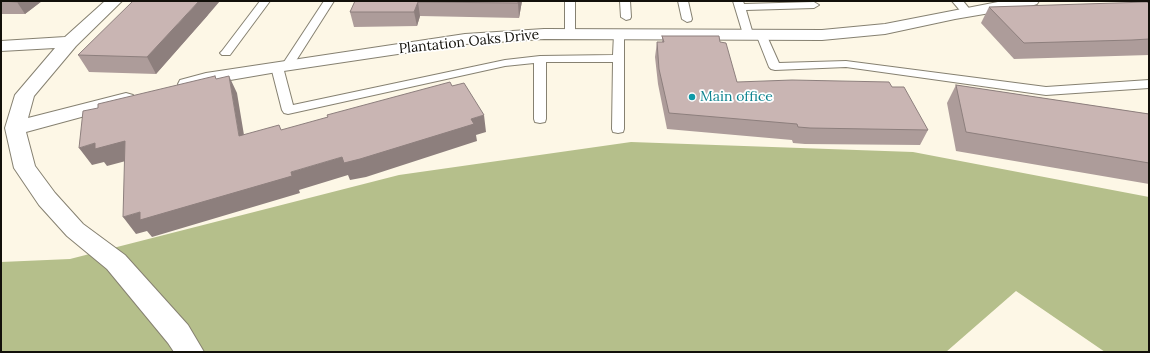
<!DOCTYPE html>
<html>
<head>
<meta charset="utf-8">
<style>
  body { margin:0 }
  #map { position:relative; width:1150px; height:353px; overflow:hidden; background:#fdf7e6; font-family:Lora,serif }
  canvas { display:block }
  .frame { position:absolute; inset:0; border:2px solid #12100a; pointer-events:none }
</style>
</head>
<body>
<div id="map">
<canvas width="1150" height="353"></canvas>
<div class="frame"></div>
</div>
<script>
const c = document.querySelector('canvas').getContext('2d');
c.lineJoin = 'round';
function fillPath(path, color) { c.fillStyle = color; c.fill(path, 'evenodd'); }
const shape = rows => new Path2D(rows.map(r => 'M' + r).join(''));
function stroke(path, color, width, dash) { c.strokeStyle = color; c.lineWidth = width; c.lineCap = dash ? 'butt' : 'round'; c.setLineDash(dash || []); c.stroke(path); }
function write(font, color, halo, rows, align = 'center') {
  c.font = font + ' Lora,serif'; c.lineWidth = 3.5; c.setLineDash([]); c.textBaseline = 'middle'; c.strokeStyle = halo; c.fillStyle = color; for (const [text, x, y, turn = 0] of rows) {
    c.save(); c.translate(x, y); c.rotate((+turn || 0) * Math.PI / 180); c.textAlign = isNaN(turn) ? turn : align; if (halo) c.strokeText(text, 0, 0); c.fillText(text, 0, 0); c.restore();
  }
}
const forest = shape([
  [631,142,913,152,1149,197,1149,352,1105,352,1016,291,946,352,1,352,1,262,70,259,399,175]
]);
const service = shape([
  [260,1,270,1,230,55,222,55,220,53,222,51,260,1],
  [324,1,334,1,292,67,284,67,282,65,324,1],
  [565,1,575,1,575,34,570,37,565,34,565,1],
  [620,1,630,1,631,17,630,19,626,20,621,17,620,1],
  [678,1,688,1,692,19,691,21,687,22,682,19,678,1],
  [733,1,743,1,744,4,814,2,819,5,814,8,746,10,753,34,748,37,743,34,733,1],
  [952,1,963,1,972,12,967,15,963,14,952,1],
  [619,31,624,34,624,129,623,132,618,133,613,132,612,129,613,62,546,62,546,119,545,122,540,123,535,122,534,119,534,63,505,66,288,114,284,113,282,110,271,67,273,65,277,64,281,65,283,67,293,105,505,60,540,56,613,55,614,34,619,31],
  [761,31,766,34,779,63,846,61,1046,87,1149,80,1149,88,1046,95,846,67,775,70,771,69,769,67,756,34,761,31]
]);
const minor = shape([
  [105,1,122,1,76,46,34,96,28,118,126,93,133,95,136,99,133,103,26,132,35,166,55,193,83,224,125,255,188,325,204,352,174,352,168,343,107,269,67,236,39,205,14,168,5,128,15,95,55,48,1,51,1,41,65,37,105,1],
  [1003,1,1039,1,1037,4,1031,6,955,19,885,34,822,40,544,39,465,44,277,72,207,84,187,90,180,88,178,84,180,80,206,73,465,34,544,29,822,30,885,24,1003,1]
]);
const wall = shape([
  [1,1,42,1,25,14,1,14],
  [355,1,522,1,519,18,420,16,417,26,354,27,350,12],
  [1149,4,1149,55,1014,59,981,23,989,7],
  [208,15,156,74,89,72,78,55],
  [662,36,720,42,737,82,892,87,928,130,920,145,805,144,793,143,792,140,667,129,658,84,655,57,657,42,662,42],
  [956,85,1149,114,1149,184,956,151,947,103]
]);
const shadedWall = shape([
  [18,1,42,1,25,14,17,2],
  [199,1,220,1,208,15,156,74,147,57],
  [518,1,522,1,519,18,518,3],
  [418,2,420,16,417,26,414,12],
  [229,76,237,93,247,153,239,136],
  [484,115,486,132,476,135,477,141,366,177,350,180,348,175,299,190,300,193,152,237,147,231,136,234,123,217,140,212,291,172],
  [125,141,137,158,107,166,104,162,92,165,79,148,95,143]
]);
const building = shape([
  [1,1,18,1,17,2,1,1],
  [133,1,199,1,147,57,78,55,133,1],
  [355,1,518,1,518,3,418,2,414,12,350,12,355,1],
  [1147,2,1149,4,1149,39,1132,40,1024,43,989,7,1147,2],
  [662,36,719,36,720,42,726,43,737,82,792,80,889,82,892,87,904,87,928,130,810,128,798,127,797,124,669,113,659,69,657,42,664,42,662,36],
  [215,76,216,79,229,76,239,136,279,125,281,130,328,117,327,115,450,82,452,86,464,83,484,115,471,119,474,124,360,159,344,163,342,157,291,172,292,176,140,220,140,212,123,217,125,141,95,149,95,143,79,148,83,111,98,108,98,104,215,76],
  [956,85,1149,114,1149,163,966,132,956,85]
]);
const markers = [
  [692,97,4,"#0f9aa8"]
];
const streetNames = [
  ["Plantation Oaks Drive",469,42,-6]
];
const cultureNames = [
  ["Main office",700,97]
];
fillPath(forest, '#b5bf8b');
stroke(service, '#868171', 2);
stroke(minor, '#868171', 2);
fillPath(service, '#fff');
fillPath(minor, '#fff');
fillPath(wall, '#ad9c9a');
fillPath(shadedWall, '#8d7f7d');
fillPath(building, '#c9b5b3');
stroke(building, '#8d7f7d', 1);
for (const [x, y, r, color] of markers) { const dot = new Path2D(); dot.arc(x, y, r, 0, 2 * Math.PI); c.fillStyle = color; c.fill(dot); stroke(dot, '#fff', 1.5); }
write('14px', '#12100a', '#fff', streetNames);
write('14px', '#0d838f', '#fff', cultureNames, 'left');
</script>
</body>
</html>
